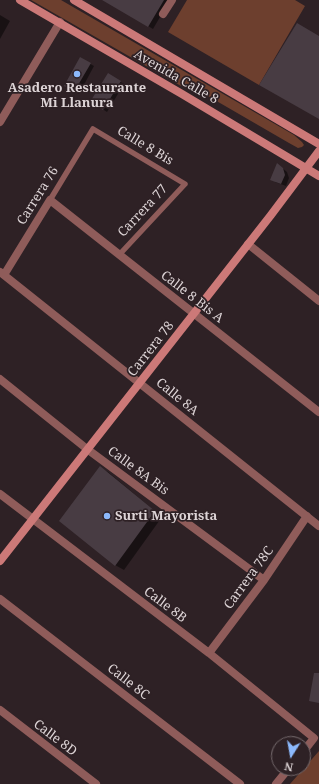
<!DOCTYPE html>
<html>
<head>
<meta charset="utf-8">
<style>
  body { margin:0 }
  #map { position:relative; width:319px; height:784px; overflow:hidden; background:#2e2125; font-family:"Noto Serif",serif }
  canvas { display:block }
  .north { position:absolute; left:271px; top:736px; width:40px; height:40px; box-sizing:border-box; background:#2e2125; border:1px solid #74696c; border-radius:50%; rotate:191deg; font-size:11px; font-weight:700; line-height:16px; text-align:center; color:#ddd4d6 }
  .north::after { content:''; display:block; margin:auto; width:14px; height:18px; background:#8cb9fc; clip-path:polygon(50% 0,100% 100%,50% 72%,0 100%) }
</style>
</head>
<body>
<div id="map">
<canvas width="319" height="784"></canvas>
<div class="north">N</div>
</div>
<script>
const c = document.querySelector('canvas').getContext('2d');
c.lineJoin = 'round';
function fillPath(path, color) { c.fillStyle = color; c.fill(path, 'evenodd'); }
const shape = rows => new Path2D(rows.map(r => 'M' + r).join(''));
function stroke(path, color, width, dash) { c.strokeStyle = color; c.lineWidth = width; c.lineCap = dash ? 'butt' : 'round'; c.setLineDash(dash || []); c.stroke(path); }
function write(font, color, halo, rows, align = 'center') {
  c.font = font + ' "Noto Serif",serif'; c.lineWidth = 3.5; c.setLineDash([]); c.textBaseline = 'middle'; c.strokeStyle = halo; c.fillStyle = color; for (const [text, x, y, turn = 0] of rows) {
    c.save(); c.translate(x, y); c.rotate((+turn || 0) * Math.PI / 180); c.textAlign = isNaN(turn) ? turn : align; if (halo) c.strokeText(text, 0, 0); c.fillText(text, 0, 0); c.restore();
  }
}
const green = shape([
  [31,0,61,0,294,135,302,142,304,145,302,147,298,148,289,143,201,92,181,86],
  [187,0,295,0,305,6,259,85,168,32],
  [319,751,319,784,290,784]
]);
const shadow = shape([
  [104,0,170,0,153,29],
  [0,15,10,21,0,39],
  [80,58,94,66,79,94,65,86],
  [108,74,124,84,107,112,92,102],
  [281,167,287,172,289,178,286,186,275,182],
  [100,468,108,472,162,517,124,570,115,565]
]);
const building = shape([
  [102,0,164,0,148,27],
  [297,23,319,36,319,119,259,85],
  [80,57,91,63,74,92,64,86],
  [108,73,121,81,103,110,90,102],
  [277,163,283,168,285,175,281,184,270,180],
  [100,466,155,511,115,566,59,521],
  [314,673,319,673,319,703,309,701]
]);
const lane = shape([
  [50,200,93,129,185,184,119,255]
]);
const street = shape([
  [163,14,172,0],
  [0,122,60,22],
  [248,244,319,301],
  [0,272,319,526],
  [4,275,50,200,319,412],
  [0,379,87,449,264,580],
  [0,494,209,653,314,738,303,752],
  [0,599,240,784],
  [209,653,264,580,307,516],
  [0,710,96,784],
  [276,784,289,768]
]);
const secondary = shape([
  [20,0,182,94,319,176],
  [74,0,319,144],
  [0,561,271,215,319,151]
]);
const markers = [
  [77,74,4,"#8cb9fc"],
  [107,516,4,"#8cb9fc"]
];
const streetNames = [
  ["Avenida Calle 8",176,77,30],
  ["Calle 8 Bis",145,146,31],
  ["Carrera 76",38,196,-58],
  ["Carrera 77",143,211,-47],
  ["Calle 8 Bis A",192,297,38],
  ["Carrera 78",151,349,-52],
  ["Calle 8A",177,397,39],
  ["Calle 8A Bis",138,471,36],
  ["Carrera 78C",249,578,-54],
  ["Calle 8B",165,605,37],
  ["Calle 8C",128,682,38],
  ["Calle 8D",55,738,37]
];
const poiNames = [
  ["Asadero Restaurante",77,88],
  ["Mi Llanura",77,103],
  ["Surti Mayorista",115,516,"left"]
];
fillPath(green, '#6d3f2e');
fillPath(shadow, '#0007');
fillPath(building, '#483c43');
stroke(lane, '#8f5c5a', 5.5);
stroke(street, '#8f5c5a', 8);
stroke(secondary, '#cc7978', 8);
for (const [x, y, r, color] of markers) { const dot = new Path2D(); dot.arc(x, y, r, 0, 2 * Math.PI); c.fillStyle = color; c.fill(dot); stroke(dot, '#2e2125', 1.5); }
write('13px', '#ddd4d6', '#2e2125', streetNames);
write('bold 13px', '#ddd4d6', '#2e2125', poiNames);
</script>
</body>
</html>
